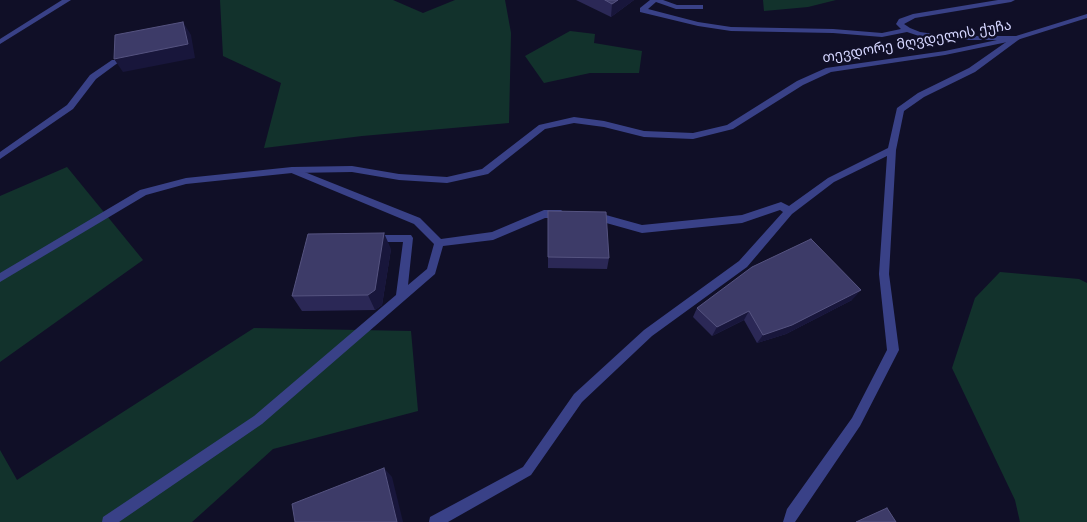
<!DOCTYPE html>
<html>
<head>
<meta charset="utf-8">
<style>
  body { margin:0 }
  canvas { display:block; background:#100f27 }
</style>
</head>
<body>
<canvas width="1087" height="522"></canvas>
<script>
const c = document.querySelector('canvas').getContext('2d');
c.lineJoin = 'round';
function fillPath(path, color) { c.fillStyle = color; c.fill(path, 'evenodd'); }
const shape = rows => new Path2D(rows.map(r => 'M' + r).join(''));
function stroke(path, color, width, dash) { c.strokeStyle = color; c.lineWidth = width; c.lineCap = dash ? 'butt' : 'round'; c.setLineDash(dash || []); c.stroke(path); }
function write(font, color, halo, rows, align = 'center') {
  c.font = font + ' Arial,"Noto Sans Georgian",sans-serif'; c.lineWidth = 5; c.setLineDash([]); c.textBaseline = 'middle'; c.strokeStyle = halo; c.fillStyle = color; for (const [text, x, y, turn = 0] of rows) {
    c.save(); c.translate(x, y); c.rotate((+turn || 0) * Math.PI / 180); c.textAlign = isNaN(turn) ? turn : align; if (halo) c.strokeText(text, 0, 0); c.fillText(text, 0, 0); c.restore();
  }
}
const green = shape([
  [220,0,393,0,423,13,455,0,505,0,511,33,509,123,362,136,264,148,281,83,223,56],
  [763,0,836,0,808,7,764,11],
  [570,31,595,34,594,43,642,51,639,73,590,73,544,83,525,56],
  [67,167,143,260,0,362,0,196],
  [1000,272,1079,279,1087,283,1087,522,1020,522,1015,500,952,368,975,298],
  [254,328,411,331,418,411,273,449,192,522,0,522,0,450,17,480]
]);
const service = shape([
  [62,0,71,0,0,44,0,39,62,0],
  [650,0,663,0,677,5,703,5,703,9,676,9,656,2,648,9,698,22,731,27,833,29,882,33,901,29,896,24,899,19,913,14,998,0,1015,0,1011,2,915,18,904,24,910,28,920,32,948,36,1017,36,1021,38,975,72,924,97,904,111,896,150,889,274,899,350,860,426,795,522,783,522,787,509,852,418,887,350,879,274,887,156,834,182,792,214,747,267,652,336,582,402,531,475,448,522,429,522,430,517,523,467,574,394,644,330,739,261,783,212,780,210,742,223,642,233,592,219,590,216,592,213,595,212,642,225,742,215,781,202,789,206,828,178,888,148,897,108,918,93,969,68,1009,40,948,40,919,36,907,32,882,37,833,33,731,31,698,26,640,12,640,8,650,0],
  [112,60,115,60,119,62,96,79,73,109,0,159,0,152,67,105,90,75,112,60],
  [292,167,420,218,441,239,492,232,544,210,561,210,566,214,561,218,545,218,493,240,443,246,435,274,262,424,119,522,102,522,103,517,254,416,396,295,403,242,373,242,370,241,368,238,370,235,411,235,413,238,408,285,427,269,434,244,414,224,289,172,288,170,292,167]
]);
const tertiary = shape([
  [1087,14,1087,18,1017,40,945,55,831,72,803,85,733,129,693,139,644,137,604,127,574,123,545,129,488,174,447,183,399,180,352,172,292,173,186,184,146,195,0,282,0,273,140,190,186,178,292,167,352,166,399,174,447,177,482,169,539,125,574,117,604,121,644,131,693,133,727,125,797,81,826,68,945,51,1016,36,1087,14]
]);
const wall = shape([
  [576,0,634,0,611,17],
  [548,211,609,258,607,269,548,268],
  [391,249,382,305,375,310,302,311,292,296],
  [852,300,786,334,757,343,744,320,712,336,693,317,697,308]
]);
const shadedWall = shape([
  [618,0,634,0,611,17,612,4],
  [183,22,191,35,195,58,123,72,114,59],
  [384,233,391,249,382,305,375,310,368,295],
  [861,290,852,300,786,334,757,343,763,335],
  [749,311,744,320,712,336,717,327],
  [384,468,392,477,403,522,397,522]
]);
const building = shape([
  [605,0,618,0,612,4,605,0],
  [183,22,188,44,114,59,115,35,183,22],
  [548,211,606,212,609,258,548,257,548,211],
  [384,233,375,290,368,295,292,296,308,234,384,233],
  [811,239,861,290,792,325,763,335,749,311,717,327,697,308,752,267,811,239],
  [384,468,397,522,295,522,292,504,384,468],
  [887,508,896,522,856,522,887,508]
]);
const streetNames = [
  ["თევდორე მღვდელის ქუჩა",917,42,-10]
];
fillPath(green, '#12322c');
fillPath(service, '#394187');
fillPath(tertiary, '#394187');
fillPath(wall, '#2b2856');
fillPath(shadedWall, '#18163b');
fillPath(building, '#3d3b68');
stroke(building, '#555380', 1);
write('14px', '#d5d6ff', '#100f27', streetNames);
</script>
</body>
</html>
